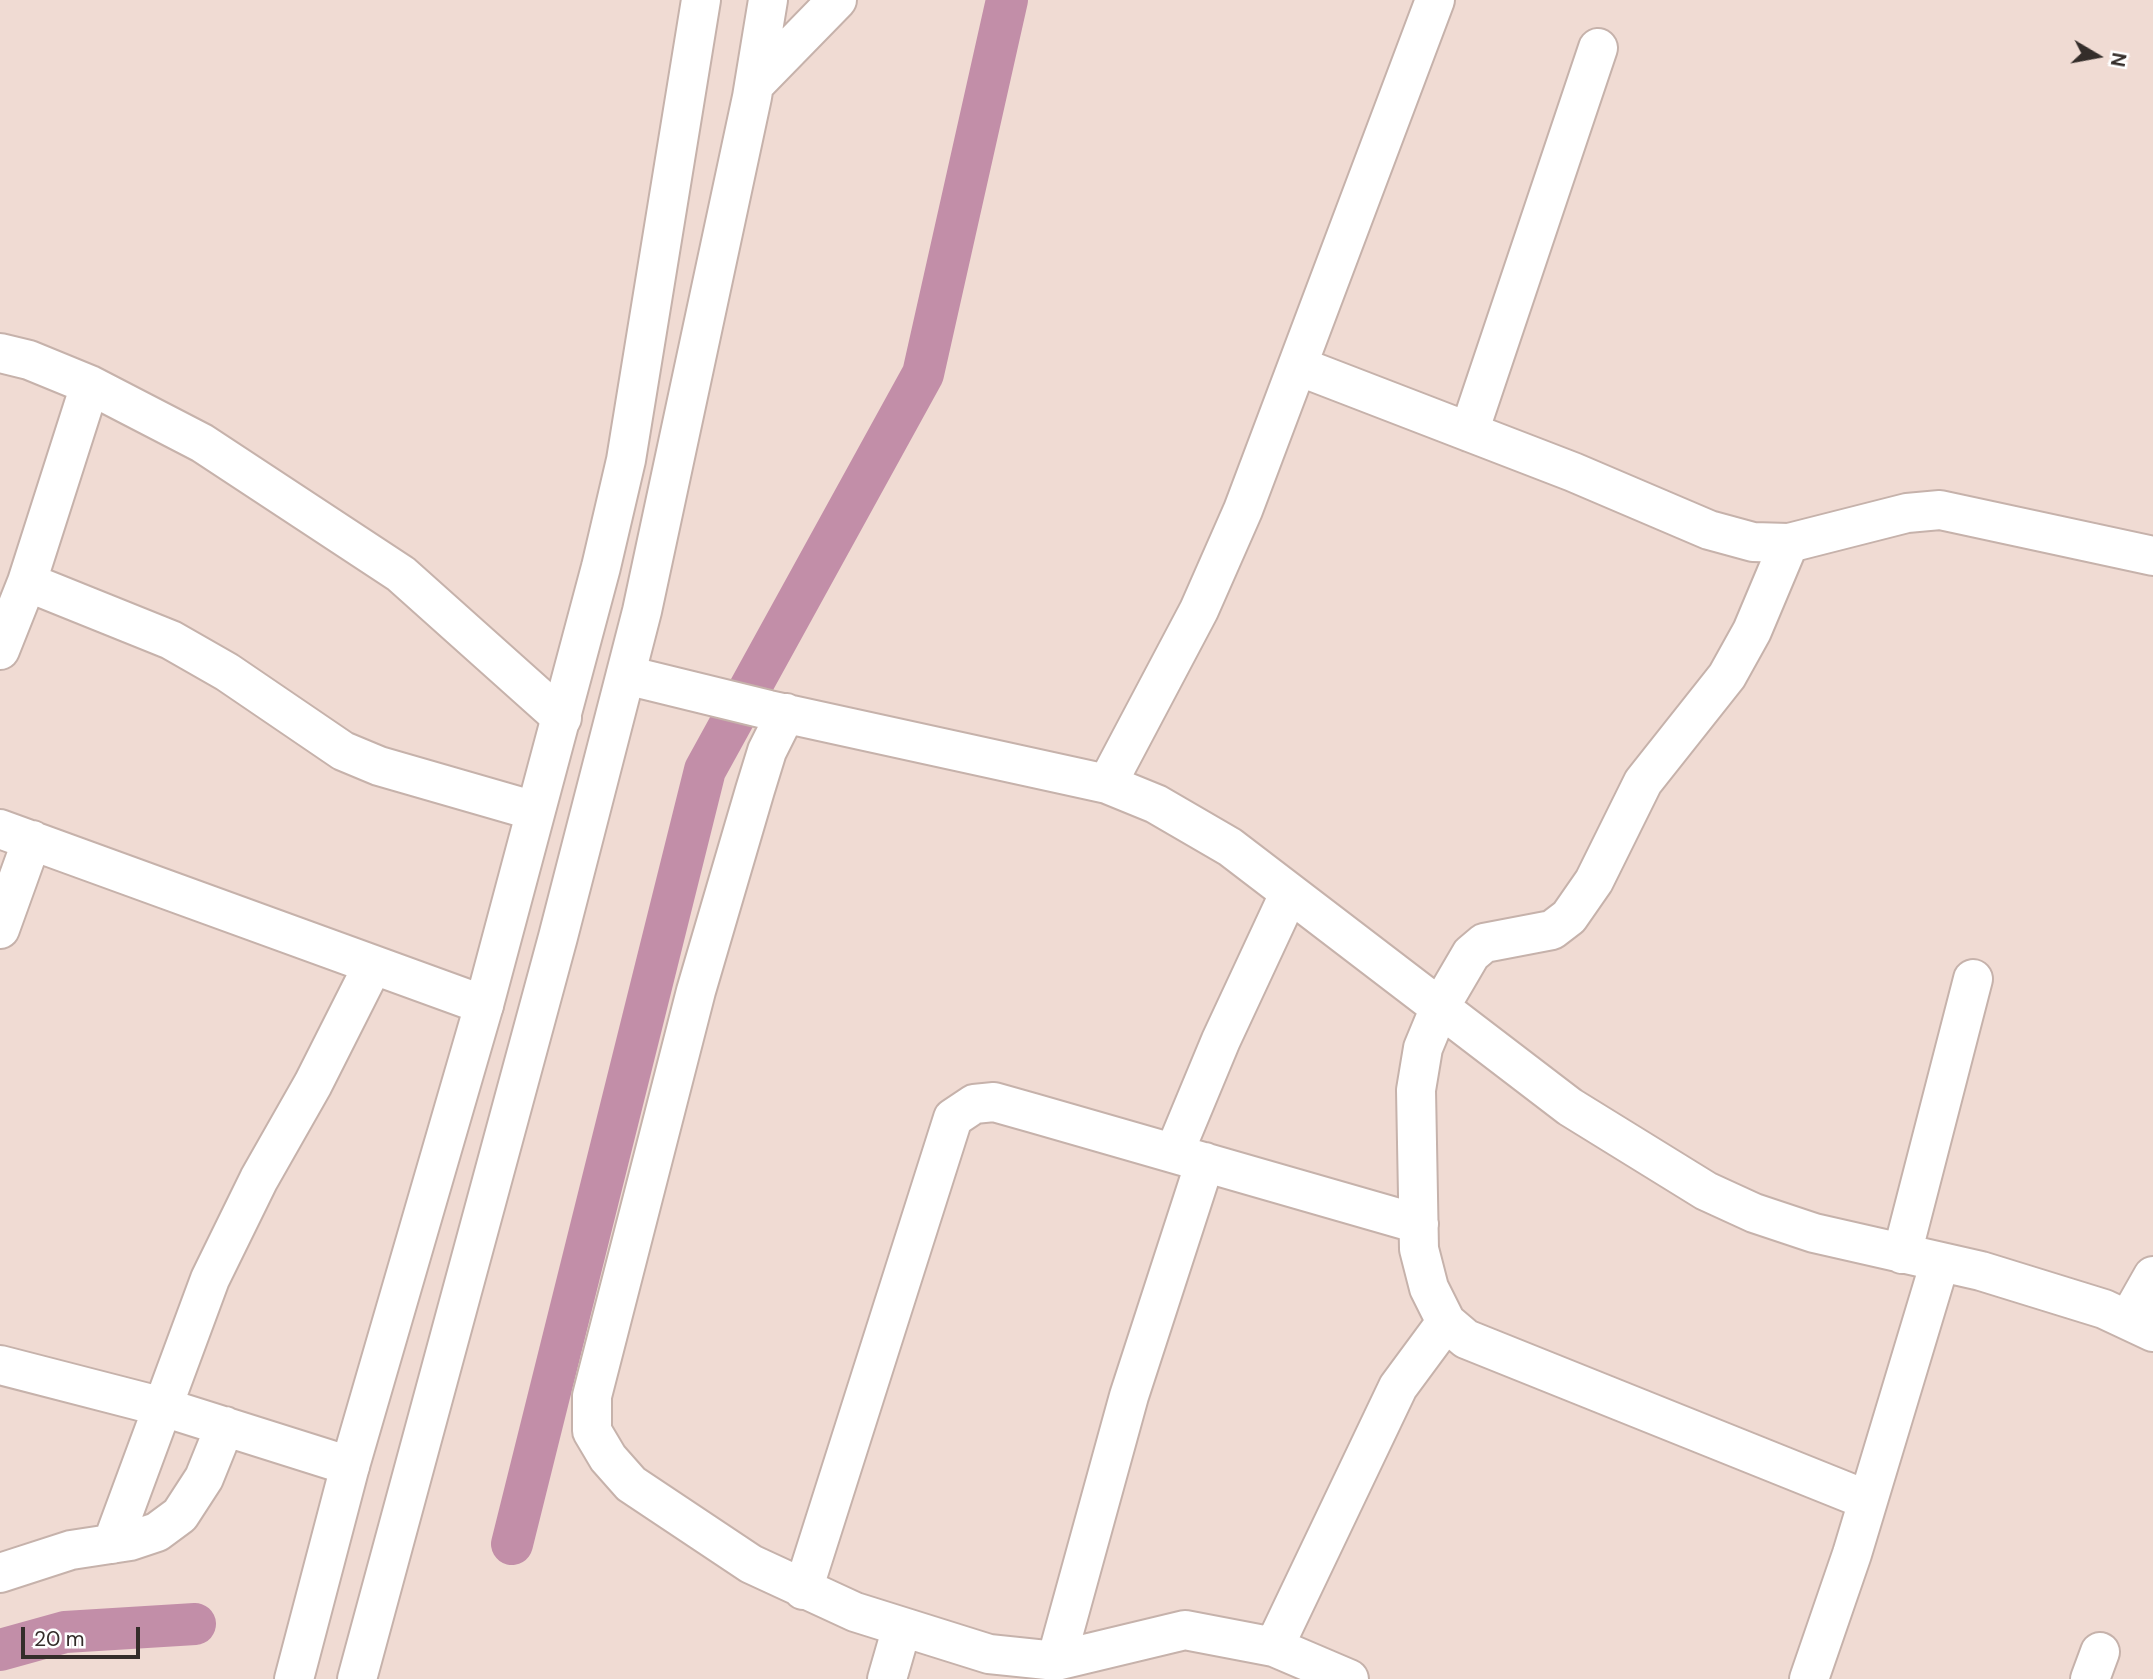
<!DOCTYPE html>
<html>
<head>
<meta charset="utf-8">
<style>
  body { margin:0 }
  #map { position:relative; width:2153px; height:1679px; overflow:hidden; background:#f0dbd3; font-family:"DM Sans",sans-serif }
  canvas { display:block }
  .north { position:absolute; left:2062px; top:21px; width:70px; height:70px; -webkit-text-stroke:5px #fff; paint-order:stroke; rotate:100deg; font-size:19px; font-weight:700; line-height:28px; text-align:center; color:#342d2a }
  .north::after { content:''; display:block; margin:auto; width:24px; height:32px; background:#342d2a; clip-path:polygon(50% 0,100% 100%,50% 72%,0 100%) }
  .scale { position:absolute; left:21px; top:1627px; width:119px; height:32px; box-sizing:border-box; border:4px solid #342d2a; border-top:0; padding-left:9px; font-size:21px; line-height:24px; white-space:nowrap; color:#342d2a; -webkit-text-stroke:5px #fff; paint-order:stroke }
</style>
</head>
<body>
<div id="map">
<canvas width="2153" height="1679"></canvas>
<div class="north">N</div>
<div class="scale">20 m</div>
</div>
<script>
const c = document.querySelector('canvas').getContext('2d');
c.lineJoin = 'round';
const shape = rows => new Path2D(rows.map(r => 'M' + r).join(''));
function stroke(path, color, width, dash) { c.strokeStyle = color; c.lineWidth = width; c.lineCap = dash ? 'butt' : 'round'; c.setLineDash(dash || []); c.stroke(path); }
const canal = shape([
  [512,1544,705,770,923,374,1007,0],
  [0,1650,65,1632,195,1624]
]);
const street = shape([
  [0,353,29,360,90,385,202,443,401,574,562,718],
  [1298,366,1573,472,1709,530,1753,542,1789,543,1907,513,1940,510,2153,556],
  [1469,432,1598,48],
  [1789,543,1752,631,1727,676,1643,782,1594,881,1569,917,1552,930,1484,943,1471,954,1440,1007,1423,1048,1416,1090,1419,1249,1429,1288,1446,1322,1466,1339,1867,1500],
  [27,582,171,640,227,672,343,751,379,766,535,811],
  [0,650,27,582,90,385],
  [626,675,769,710,1107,784,1156,804,1230,847,1570,1107,1706,1191,1754,1213,1814,1233,1981,1271,2104,1309,2153,1332],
  [786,713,767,751,755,790,696,991,592,1396,592,1431,608,1458,631,1484,751,1564,855,1612,989,1654,1056,1661,1185,1630,1274,1647,1349,1679],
  [1107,784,1199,610,1243,510,1435,0],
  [0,829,484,1005],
  [0,929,32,840],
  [1174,1153,1221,1040,1289,894],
  [1902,1254,1973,979],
  [2128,1320,2153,1276],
  [0,1365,163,1407,350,1466],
  [112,1544,210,1279,259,1179,313,1084,373,965],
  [0,1573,71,1550,130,1541,157,1532,180,1515,204,1478,225,1426],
  [803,1590,953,1118,974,1104,994,1102,1033,1113,1419,1224],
  [1274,1647,1398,1387,1446,1322],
  [1056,1661,1129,1396,1205,1162],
  [887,1679,902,1627],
  [1809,1679,1852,1554,1940,1262],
  [2090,1679,2100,1652]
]);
const highway = shape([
  [754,85,837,0],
  [294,1679,350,1466,484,1005,601,567,626,460,701,0],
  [357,1679,558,937,642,611,752,97,768,0]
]);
stroke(canal, '#c28ea8', 42);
stroke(street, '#c6b2ab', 42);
stroke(highway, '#c6b2ab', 42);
stroke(street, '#fff', 38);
stroke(highway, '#fff', 38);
</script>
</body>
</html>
